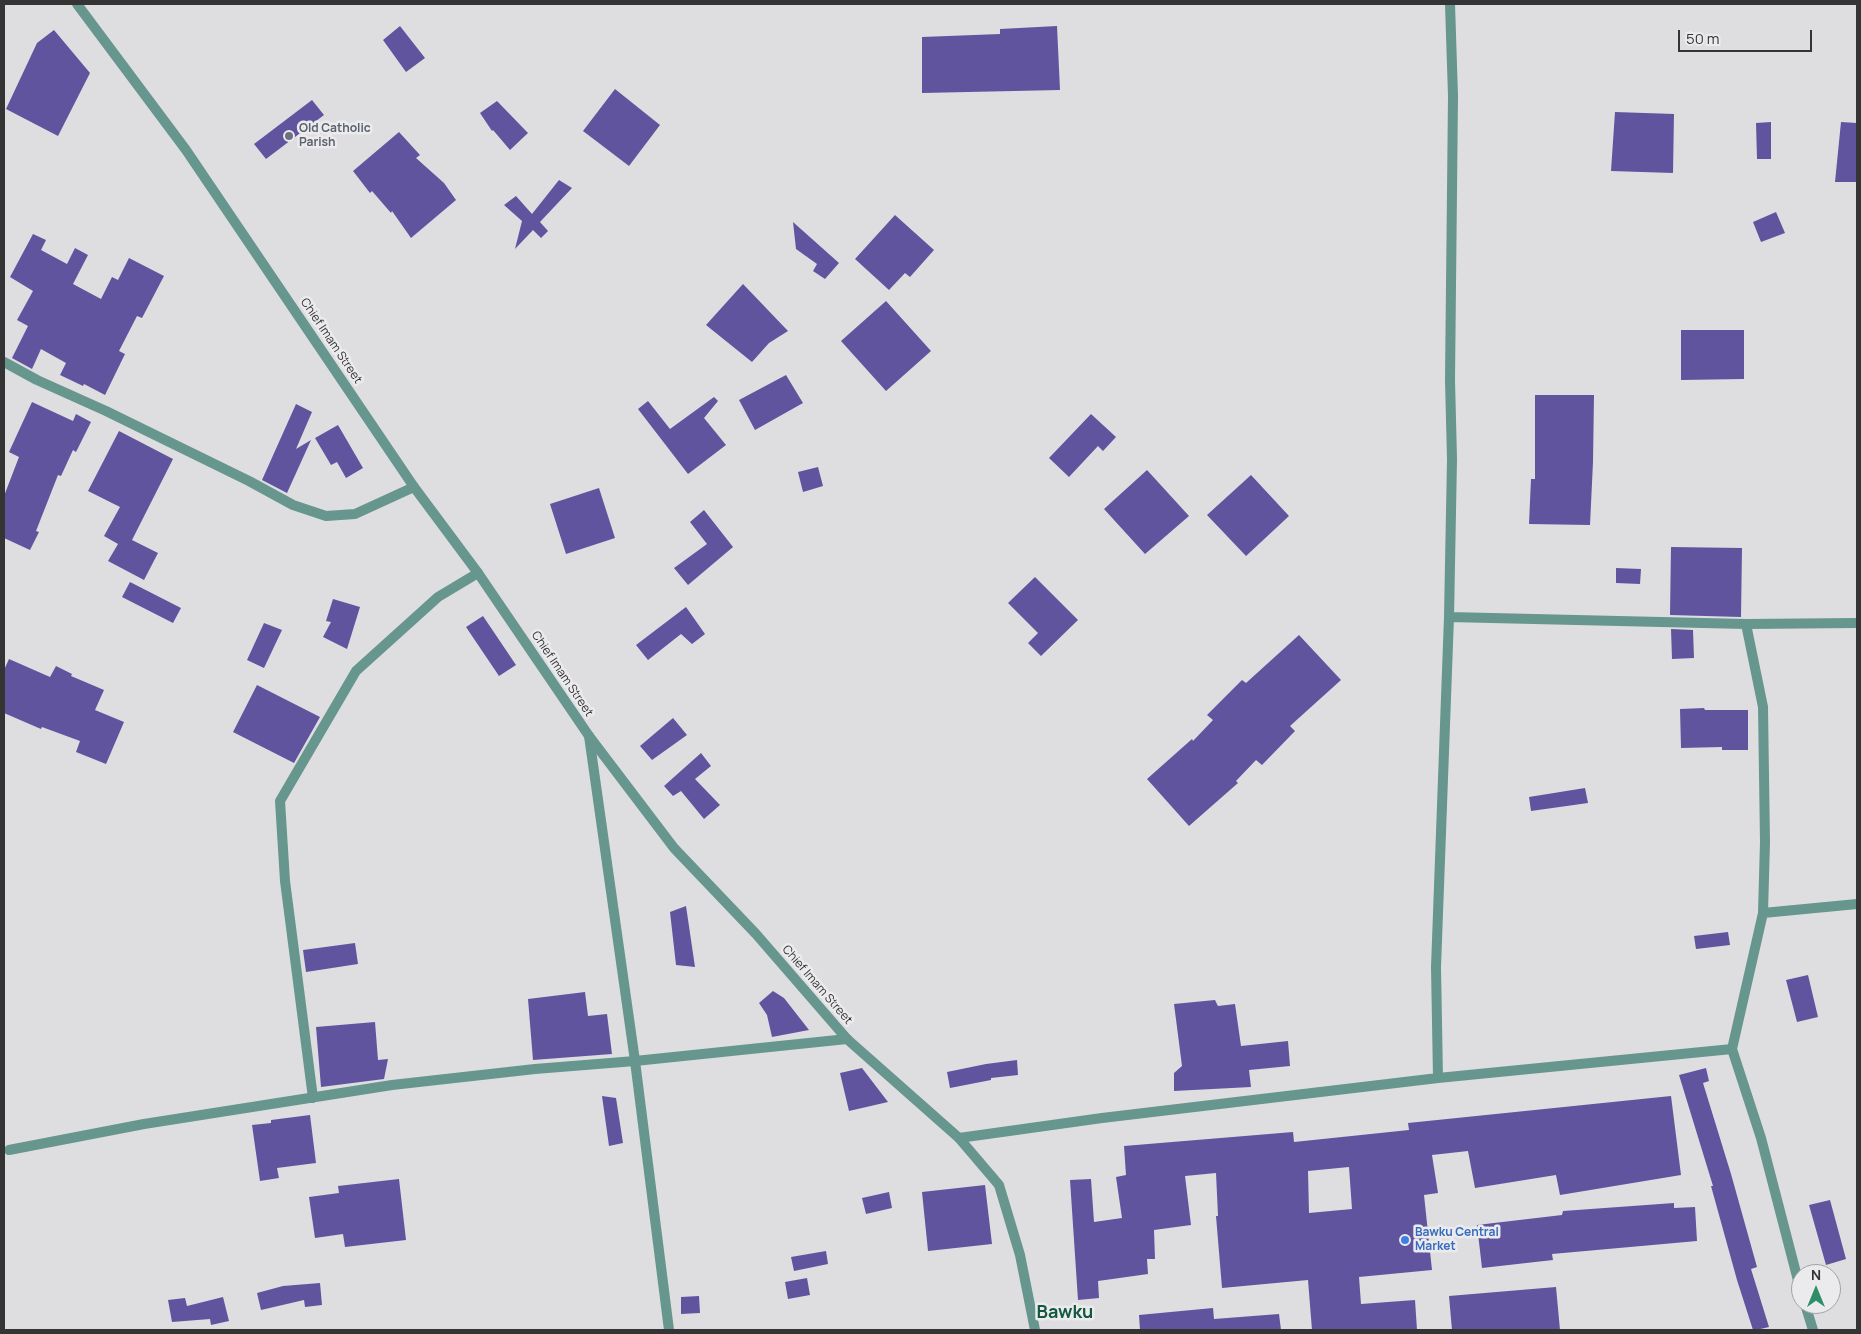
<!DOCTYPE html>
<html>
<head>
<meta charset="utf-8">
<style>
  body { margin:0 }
  #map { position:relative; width:1861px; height:1334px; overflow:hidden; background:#dedee0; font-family:Manrope,sans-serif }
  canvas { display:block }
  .frame { position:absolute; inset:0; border:5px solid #343435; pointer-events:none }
  .north { position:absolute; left:1791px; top:1264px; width:50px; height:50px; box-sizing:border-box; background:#ebebed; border:1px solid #a2a2a3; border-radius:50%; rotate:0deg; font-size:14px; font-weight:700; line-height:20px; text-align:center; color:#343435 }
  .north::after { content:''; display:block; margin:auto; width:18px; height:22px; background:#2d8e68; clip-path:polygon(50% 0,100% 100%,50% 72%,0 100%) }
  .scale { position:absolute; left:1678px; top:30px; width:134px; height:22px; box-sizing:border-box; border:2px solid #343435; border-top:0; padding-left:6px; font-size:15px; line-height:18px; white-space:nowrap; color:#343435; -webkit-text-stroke:4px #ebebed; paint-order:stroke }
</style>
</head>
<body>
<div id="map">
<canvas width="1861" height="1334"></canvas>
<div class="frame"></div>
<div class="north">N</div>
<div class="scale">50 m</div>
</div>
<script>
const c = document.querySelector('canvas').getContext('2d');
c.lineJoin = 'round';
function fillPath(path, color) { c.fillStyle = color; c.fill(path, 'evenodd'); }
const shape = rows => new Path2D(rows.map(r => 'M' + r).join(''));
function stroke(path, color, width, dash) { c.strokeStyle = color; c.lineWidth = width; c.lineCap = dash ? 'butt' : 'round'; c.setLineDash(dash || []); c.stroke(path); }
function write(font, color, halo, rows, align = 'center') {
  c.font = font + ' Manrope,sans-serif'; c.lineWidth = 5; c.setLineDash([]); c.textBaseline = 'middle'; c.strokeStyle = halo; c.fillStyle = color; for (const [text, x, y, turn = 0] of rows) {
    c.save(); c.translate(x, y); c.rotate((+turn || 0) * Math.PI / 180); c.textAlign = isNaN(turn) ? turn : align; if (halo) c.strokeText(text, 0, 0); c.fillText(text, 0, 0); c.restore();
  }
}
const building = shape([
  [400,26,425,58,406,72,383,40],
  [1057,26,1060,90,922,93,922,37,1000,34,1000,29],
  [54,30,90,73,58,136,6,109,37,43],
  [615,89,660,125,629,166,583,131],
  [312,100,324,115,266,159,254,144],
  [497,101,528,133,510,150,493,130,492,131,480,113],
  [1615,112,1674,114,1673,173,1611,171],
  [1771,122,1771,159,1757,159,1756,123],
  [1841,122,1857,123,1857,182,1835,182],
  [399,132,420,155,416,158,444,183,456,200,411,238,392,211,391,213,372,191,370,193,353,171],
  [559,180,572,188,540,222,548,231,541,238,533,230,515,249,522,221,504,205,516,196,532,214],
  [1776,212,1785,233,1761,242,1753,222],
  [895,215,934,250,910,277,905,273,889,290,855,259],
  [793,222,839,263,825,279,813,271,817,264,796,249],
  [33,234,46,240,41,250,67,264,75,248,88,255,73,284,101,299,112,277,118,280,129,258,164,276,142,318,137,316,119,351,125,354,105,395,84,384,83,386,60,375,66,363,41,349,32,369,12,358,28,326,17,320,33,291,10,277],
  [743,284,788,331,769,343,752,362,706,325],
  [886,301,931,351,886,391,841,341],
  [1681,330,1744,330,1744,379,1681,380],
  [786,375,803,403,755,430,739,400],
  [1535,395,1594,395,1593,462,1590,525,1529,524,1531,479,1535,479],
  [714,397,718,401,704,418,726,445,688,474,638,409,648,401,670,429],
  [32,402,73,421,76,414,91,422,76,452,73,450,61,476,58,475,36,531,39,532,30,550,4,538,4,496,19,457,9,452],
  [296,404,312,412,296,449,311,440,287,493,262,480],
  [1091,414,1116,437,1103,451,1098,446,1069,477,1049,458],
  [338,425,363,468,346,478,337,462,331,465,315,438],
  [119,431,173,459,132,540,158,553,144,580,108,561,118,544,104,536,120,507,88,491],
  [818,467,823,486,803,492,798,472],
  [1147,470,1189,516,1145,554,1104,509],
  [1251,475,1289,516,1246,556,1207,515],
  [599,488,615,538,566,554,550,504],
  [704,510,733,547,688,585,674,568,707,544,690,522],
  [1671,547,1742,548,1741,617,1670,615],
  [1616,568,1641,569,1640,584,1616,583],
  [1035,577,1078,620,1041,656,1028,643,1038,633,1008,603],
  [130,582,181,608,173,623,122,597],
  [333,599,360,607,347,649,323,637,331,622,326,621],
  [686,607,705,634,692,644,681,634,648,660,636,645],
  [483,616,516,665,499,676,466,627],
  [264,623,282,630,264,668,247,660],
  [1671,629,1693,630,1694,658,1672,659],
  [1299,635,1341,680,1290,726,1295,731,1262,765,1256,760,1236,781,1238,783,1189,826,1147,779,1192,739,1193,741,1213,720,1207,715,1242,680,1246,683],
  [9,659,50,677,56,666,72,674,71,676,104,690,95,710,124,722,106,764,76,752,80,741,42,727,41,729,4,713,4,670],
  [257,685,320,717,294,763,233,732],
  [1704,708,1705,710,1748,710,1748,750,1722,750,1722,747,1681,748,1680,709],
  [673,718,687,735,652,760,640,746],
  [701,753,711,766,695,779,720,805,704,819,681,791,673,796,664,786],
  [1585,788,1588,803,1531,811,1529,797],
  [686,906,695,967,676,965,670,912],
  [1728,932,1730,945,1696,949,1694,936],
  [355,943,358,964,306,972,303,950],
  [1808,975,1818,1017,1797,1022,1786,980],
  [773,991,784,998,809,1030,772,1037,767,1015,759,1003],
  [585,992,588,1016,607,1014,612,1054,533,1060,528,999],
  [1215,1000,1218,1006,1235,1004,1241,1046,1288,1041,1290,1066,1249,1070,1251,1087,1174,1091,1174,1073,1182,1066,1174,1004],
  [375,1022,378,1060,388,1059,384,1079,321,1087,316,1027],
  [1017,1060,1018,1075,991,1078,991,1080,950,1088,947,1072,986,1064],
  [862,1068,888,1102,849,1111,840,1073],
  [1706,1068,1709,1081,1703,1083,1731,1174,1757,1267,1751,1269,1769,1327,1756,1330,1753,1330,1737,1280,1711,1186,1713,1186,1679,1075],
  [602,1096,616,1098,623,1143,609,1146],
  [1671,1096,1681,1175,1560,1195,1556,1175,1475,1188,1468,1151,1432,1155,1438,1193,1424,1195,1432,1270,1359,1277,1361,1304,1415,1300,1417,1330,1312,1330,1308,1280,1222,1288,1216,1216,1218,1216,1216,1173,1185,1176,1191,1225,1154,1230,1155,1259,1147,1259,1148,1274,1098,1281,1099,1298,1078,1300,1070,1180,1091,1179,1094,1222,1122,1218,1116,1177,1126,1175,1124,1146,1293,1132,1294,1142,1409,1130,1408,1123],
  [1349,1167,1352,1209,1309,1213,1308,1171],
  [310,1115,316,1163,277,1168,279,1178,260,1181,252,1125,271,1123,271,1120],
  [399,1179,406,1240,345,1247,343,1234,315,1238,309,1197,339,1193,338,1186],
  [985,1185,992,1244,928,1251,922,1192],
  [889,1192,892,1208,866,1214,862,1198],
  [1830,1200,1846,1259,1826,1265,1809,1205],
  [1674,1203,1674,1208,1695,1207,1697,1241,1552,1254,1553,1260,1482,1268,1477,1225,1562,1215,1563,1211],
  [826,1251,828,1264,794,1271,791,1257],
  [807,1278,810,1295,788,1299,785,1282],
  [320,1283,322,1305,305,1307,304,1300,261,1310,257,1293,283,1286],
  [1556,1287,1560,1330,1452,1330,1449,1296],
  [699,1296,700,1313,681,1314,681,1297],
  [223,1297,229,1321,211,1325,210,1319,172,1322,168,1300,185,1298,187,1306],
  [1213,1308,1214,1319,1279,1314,1281,1330,1140,1330,1139,1315]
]);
const minor = shape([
  [4,362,37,380,106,411,249,481,293,505,326,516,355,514,414,487],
  [1449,617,1746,624,1857,623],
  [1763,913,1857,904],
  [1732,1049,1763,913,1765,842,1763,707,1746,624],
  [1438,1078,1732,1049,1761,1138,1801,1292],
  [313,1098,285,881,280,801,356,671,438,597,478,573],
  [959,1138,1102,1118,1438,1078,1436,967,1449,617,1452,459,1450,380,1453,96,1450,4],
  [9,1150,144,1124,392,1085,535,1069,635,1061,589,736],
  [1805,1304,1813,1330],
  [669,1330,635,1061,847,1039]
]);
const tertiary = shape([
  [77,4,186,150,414,487,478,573,589,736,674,848,756,934,847,1039,959,1138,999,1185,1020,1255,1035,1330]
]);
const markers = [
  [289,136,5,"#6b7280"],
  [1405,1240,5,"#3f7fe0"]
];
const worshipNames = [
  ["Old Catholic",299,129],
  ["Parish",299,143]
];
const streetNames = [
  ["Chief Imam Street",331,341,56],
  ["Chief Imam Street",562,674,56],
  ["Chief Imam Street",817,985,49]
];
const shopNames = [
  ["Bawku Central",1415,1233],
  ["Market",1415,1247]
];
const districtNames = [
  ["Bawku",1065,1313]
];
fillPath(building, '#60549f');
stroke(minor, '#66968e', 10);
stroke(tertiary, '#66968e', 10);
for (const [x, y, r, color] of markers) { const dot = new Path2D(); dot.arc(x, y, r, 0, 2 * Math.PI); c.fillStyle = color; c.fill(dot); stroke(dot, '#ebebed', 2); }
write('bold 12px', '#5b616d', '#ebebed', worshipNames, 'left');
write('12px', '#343435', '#ebebed', streetNames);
write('bold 12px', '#366cbe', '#ebebed', shopNames, 'left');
write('bold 18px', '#12573e', '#ebebed', districtNames);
</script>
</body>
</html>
